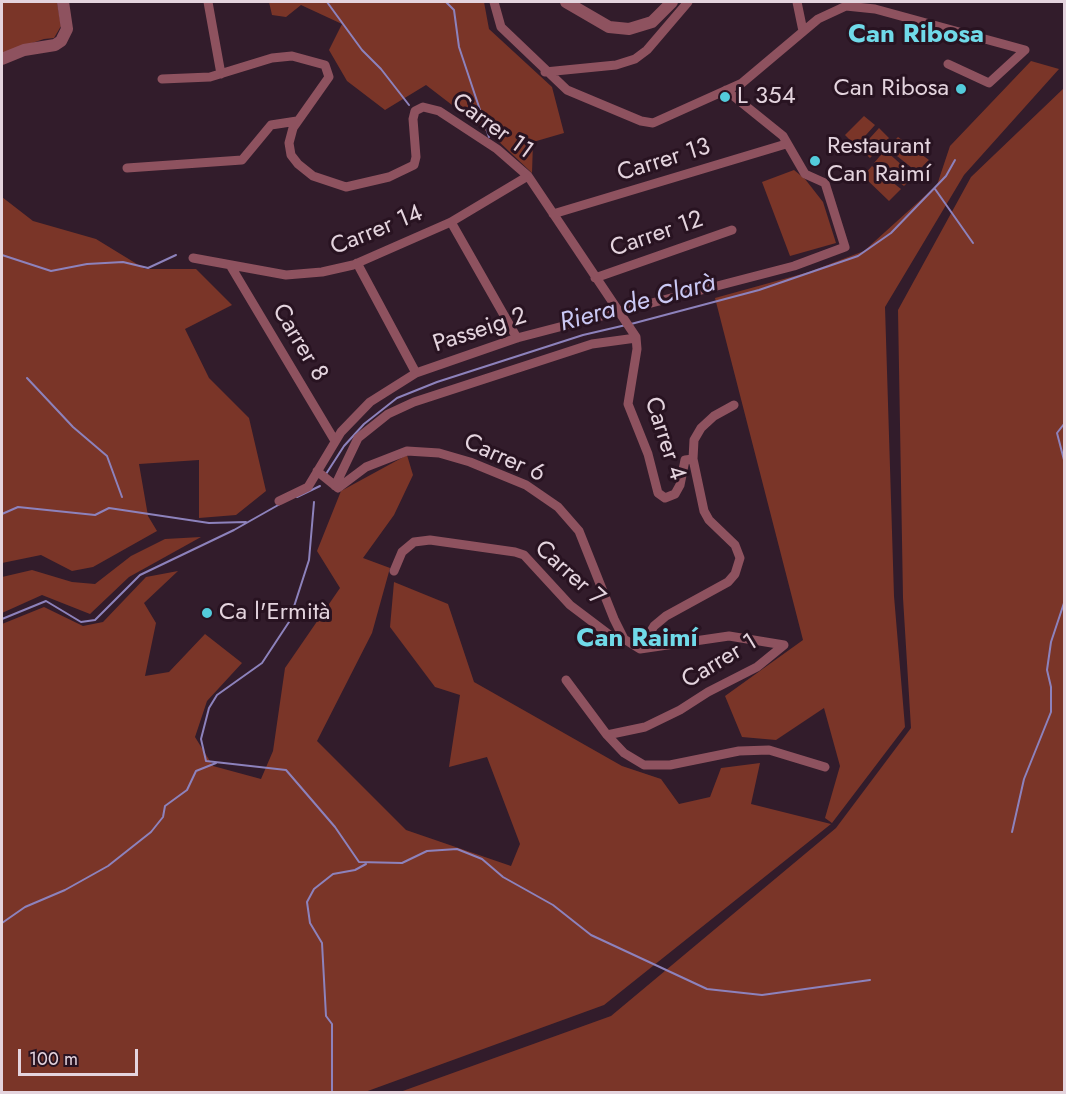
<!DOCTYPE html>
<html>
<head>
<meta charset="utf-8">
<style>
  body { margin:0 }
  #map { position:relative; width:1066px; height:1094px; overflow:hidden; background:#321c2b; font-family:Jost,sans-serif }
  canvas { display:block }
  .frame { position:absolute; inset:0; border:3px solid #e4d4de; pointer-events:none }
  .scale { position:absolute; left:18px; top:1049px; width:120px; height:27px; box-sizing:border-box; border:3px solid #e4d4de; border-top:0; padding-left:8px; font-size:18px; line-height:21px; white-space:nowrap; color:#e4d4de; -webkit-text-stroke:4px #281321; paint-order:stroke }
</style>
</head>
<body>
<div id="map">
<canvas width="1066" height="1094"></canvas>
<div class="frame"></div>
<div class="scale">100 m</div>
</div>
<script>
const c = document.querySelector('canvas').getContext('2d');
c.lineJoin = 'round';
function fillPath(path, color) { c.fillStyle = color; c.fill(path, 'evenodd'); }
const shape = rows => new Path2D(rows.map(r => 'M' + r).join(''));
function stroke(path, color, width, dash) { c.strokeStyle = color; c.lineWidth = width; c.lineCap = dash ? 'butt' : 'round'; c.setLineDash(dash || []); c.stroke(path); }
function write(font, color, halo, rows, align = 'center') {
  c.font = font + ' Jost,sans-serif'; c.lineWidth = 6; c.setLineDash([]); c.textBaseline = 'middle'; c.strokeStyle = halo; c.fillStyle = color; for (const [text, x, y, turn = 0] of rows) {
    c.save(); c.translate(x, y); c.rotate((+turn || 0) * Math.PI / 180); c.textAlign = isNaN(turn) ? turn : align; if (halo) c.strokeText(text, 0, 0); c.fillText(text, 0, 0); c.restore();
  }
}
const green = shape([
  [2,2,57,2,61,26,54,38,44,39,2,53],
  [269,2,484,2,489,29,552,87,564,133,533,142,532,173,495,138,426,85,385,110,347,81,329,50,342,24,301,5,286,17,272,15],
  [1031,61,1059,69,964,175,885,307,894,596,905,727,832,823,825,818,840,766,824,708,776,740,742,737,725,696,803,640,715,298,809,272,864,251,937,185,950,146],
  [1064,88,1064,1092,400,1092,611,1016,836,828,911,728,903,598,898,310,971,177],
  [864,116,875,125,856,146,845,135],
  [879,128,889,138,870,158,860,149],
  [898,137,929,160,917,172,887,148],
  [885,150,914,176,904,186,874,163],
  [872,166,901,189,889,201,863,176],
  [794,170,805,179,823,202,836,243,790,256,762,182],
  [2,197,33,221,96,239,145,269,196,269,232,305,185,329,209,378,249,418,266,491,236,515,199,518,199,460,139,464,148,516,157,531,93,567,72,571,41,555,2,563],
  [407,455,413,475,394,515,363,558,390,568,372,633,317,741,406,830,511,866,520,844,487,757,449,767,460,695,435,687,390,627,394,582,448,604,474,682,622,766,661,779,679,804,710,797,721,768,760,763,751,804,831,824,604,1005,365,1092,2,1092,2,624,44,607,83,626,103,622,146,577,178,571,144,603,156,623,145,676,169,672,205,634,242,663,207,701,195,737,213,766,261,779,273,751,285,668,340,588,317,551,341,491],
  [201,537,129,577,90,614,42,595,2,613,2,577,32,570,72,582,95,584,131,556,165,539]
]);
const stream = shape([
  [327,2,362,50,381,69,409,105],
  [446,2,454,10,459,47,489,137],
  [935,189,973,243],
  [2,255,51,271,87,264,123,262,148,268,176,255],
  [631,324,759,290,858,256,891,233,946,176,955,160],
  [27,378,73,427,107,456,122,497],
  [1064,424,1057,433,1064,460],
  [326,474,344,446,364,424,397,398,437,382,583,335,626,325],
  [297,497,320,486],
  [314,502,309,560,289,622,262,663,217,695,209,708,201,739,206,761,286,770,335,827,359,862,402,863,427,851,457,849,482,859,503,877,553,905,591,935,707,989,762,995,870,980],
  [2,514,18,507,95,515,109,508,209,523,246,522],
  [2,619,46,601,81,622,95,620,140,575,234,530,280,504],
  [1012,832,1024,779,1051,712,1051,687,1047,670,1051,642,1064,603],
  [2,923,25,907,65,890,108,866,151,832,163,817,165,806,187,790,196,771,216,763],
  [332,1092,332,1024,326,1016,322,943,310,923,307,902,314,889,333,874,355,870,366,864]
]);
const minor = shape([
  [208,2,221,74],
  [494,2,501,27,567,90,641,121,653,123,742,83,818,19,846,6,875,9,1025,50],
  [797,2,803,31],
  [948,64,989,83,1025,50],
  [545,72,616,65,635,59,647,50,688,2],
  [162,79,210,77,272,58,292,56,325,65,329,77,293,128,289,143,291,155,298,164,313,176,346,187,389,177,414,165,416,157,413,119,415,111,423,107,439,111,497,149,528,176,636,337,637,349,628,404,648,454,658,493,665,498,675,494,680,485,685,460,693,459],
  [127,168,242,160,271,125,297,121],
  [553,214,786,144],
  [451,222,517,338],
  [193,258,286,275,322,272,353,265,451,222,528,176],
  [357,263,416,373],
  [230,265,335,441],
  [595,278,732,230],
  [317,471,338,488,366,467,407,451,439,453,470,462,526,485,558,507,579,531,614,619,624,639,640,649],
  [335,486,358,438,388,414,414,402,592,344,636,338],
  [279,501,308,487,341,432,370,402,416,373,517,338,794,266,845,247,825,183,805,174,783,136,726,90],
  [394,571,402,552,414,542,430,540,515,552,524,555,570,605,611,636,624,639],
  [640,649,654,626,666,616,728,582,735,574,740,558,735,545,709,520,704,511,693,459,694,440,701,428,714,416,734,405],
  [566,680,607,735,624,753,644,765,670,765,739,751,769,750,825,767],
  [607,735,645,727,680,710,708,692,757,667,784,645,729,636,640,649]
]);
const tertiary = shape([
  [566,2,609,27,629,29,652,22,672,2],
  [2,59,24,50,55,45,61,41,67,29,63,2]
]);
const markers = [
  [961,89,6,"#53cbdb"],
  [725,97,6,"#53cbdb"],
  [815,161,6,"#53cbdb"],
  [207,613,6,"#53cbdb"]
];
const poiNames = [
  ["Can Ribosa",949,89,"right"],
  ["L 354",737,97],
  ["Restaurant",827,147],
  ["Can Raimí",827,175],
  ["Ca l'Ermità",219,613]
];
const streetNames = [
  ["Carrer 11",492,127,36],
  ["Carrer 13",664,161,-17],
  ["Carrer 14",377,231,-22],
  ["Carrer 12",657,235,-19],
  ["Passeig 2",480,331,-18],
  ["Carrer 8",299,343,59],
  ["Carrer 4",664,439,72],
  ["Carrer 6",504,459,24],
  ["Carrer 7",569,574,42],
  ["Carrer 1",720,662,-31]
];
const neighbourhoodNames = [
  ["Can Ribosa",916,36],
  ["Can Raimí",637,640]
];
const waterNames = [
  ["Riera de Clarà",638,304,-15]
];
fillPath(green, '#7a3528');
stroke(stream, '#8d82bc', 2);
stroke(minor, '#8e525f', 9);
stroke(tertiary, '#8e525f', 12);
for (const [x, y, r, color] of markers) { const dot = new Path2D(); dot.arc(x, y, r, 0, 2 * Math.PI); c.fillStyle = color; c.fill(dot); stroke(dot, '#281321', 2); }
write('24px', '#e4d4de', '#281321', poiNames, 'left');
write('24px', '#e4d4de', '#281321', streetNames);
write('bold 26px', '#70dae9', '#281321', neighbourhoodNames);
write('italic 26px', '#cac8f4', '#281321', waterNames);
</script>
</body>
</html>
